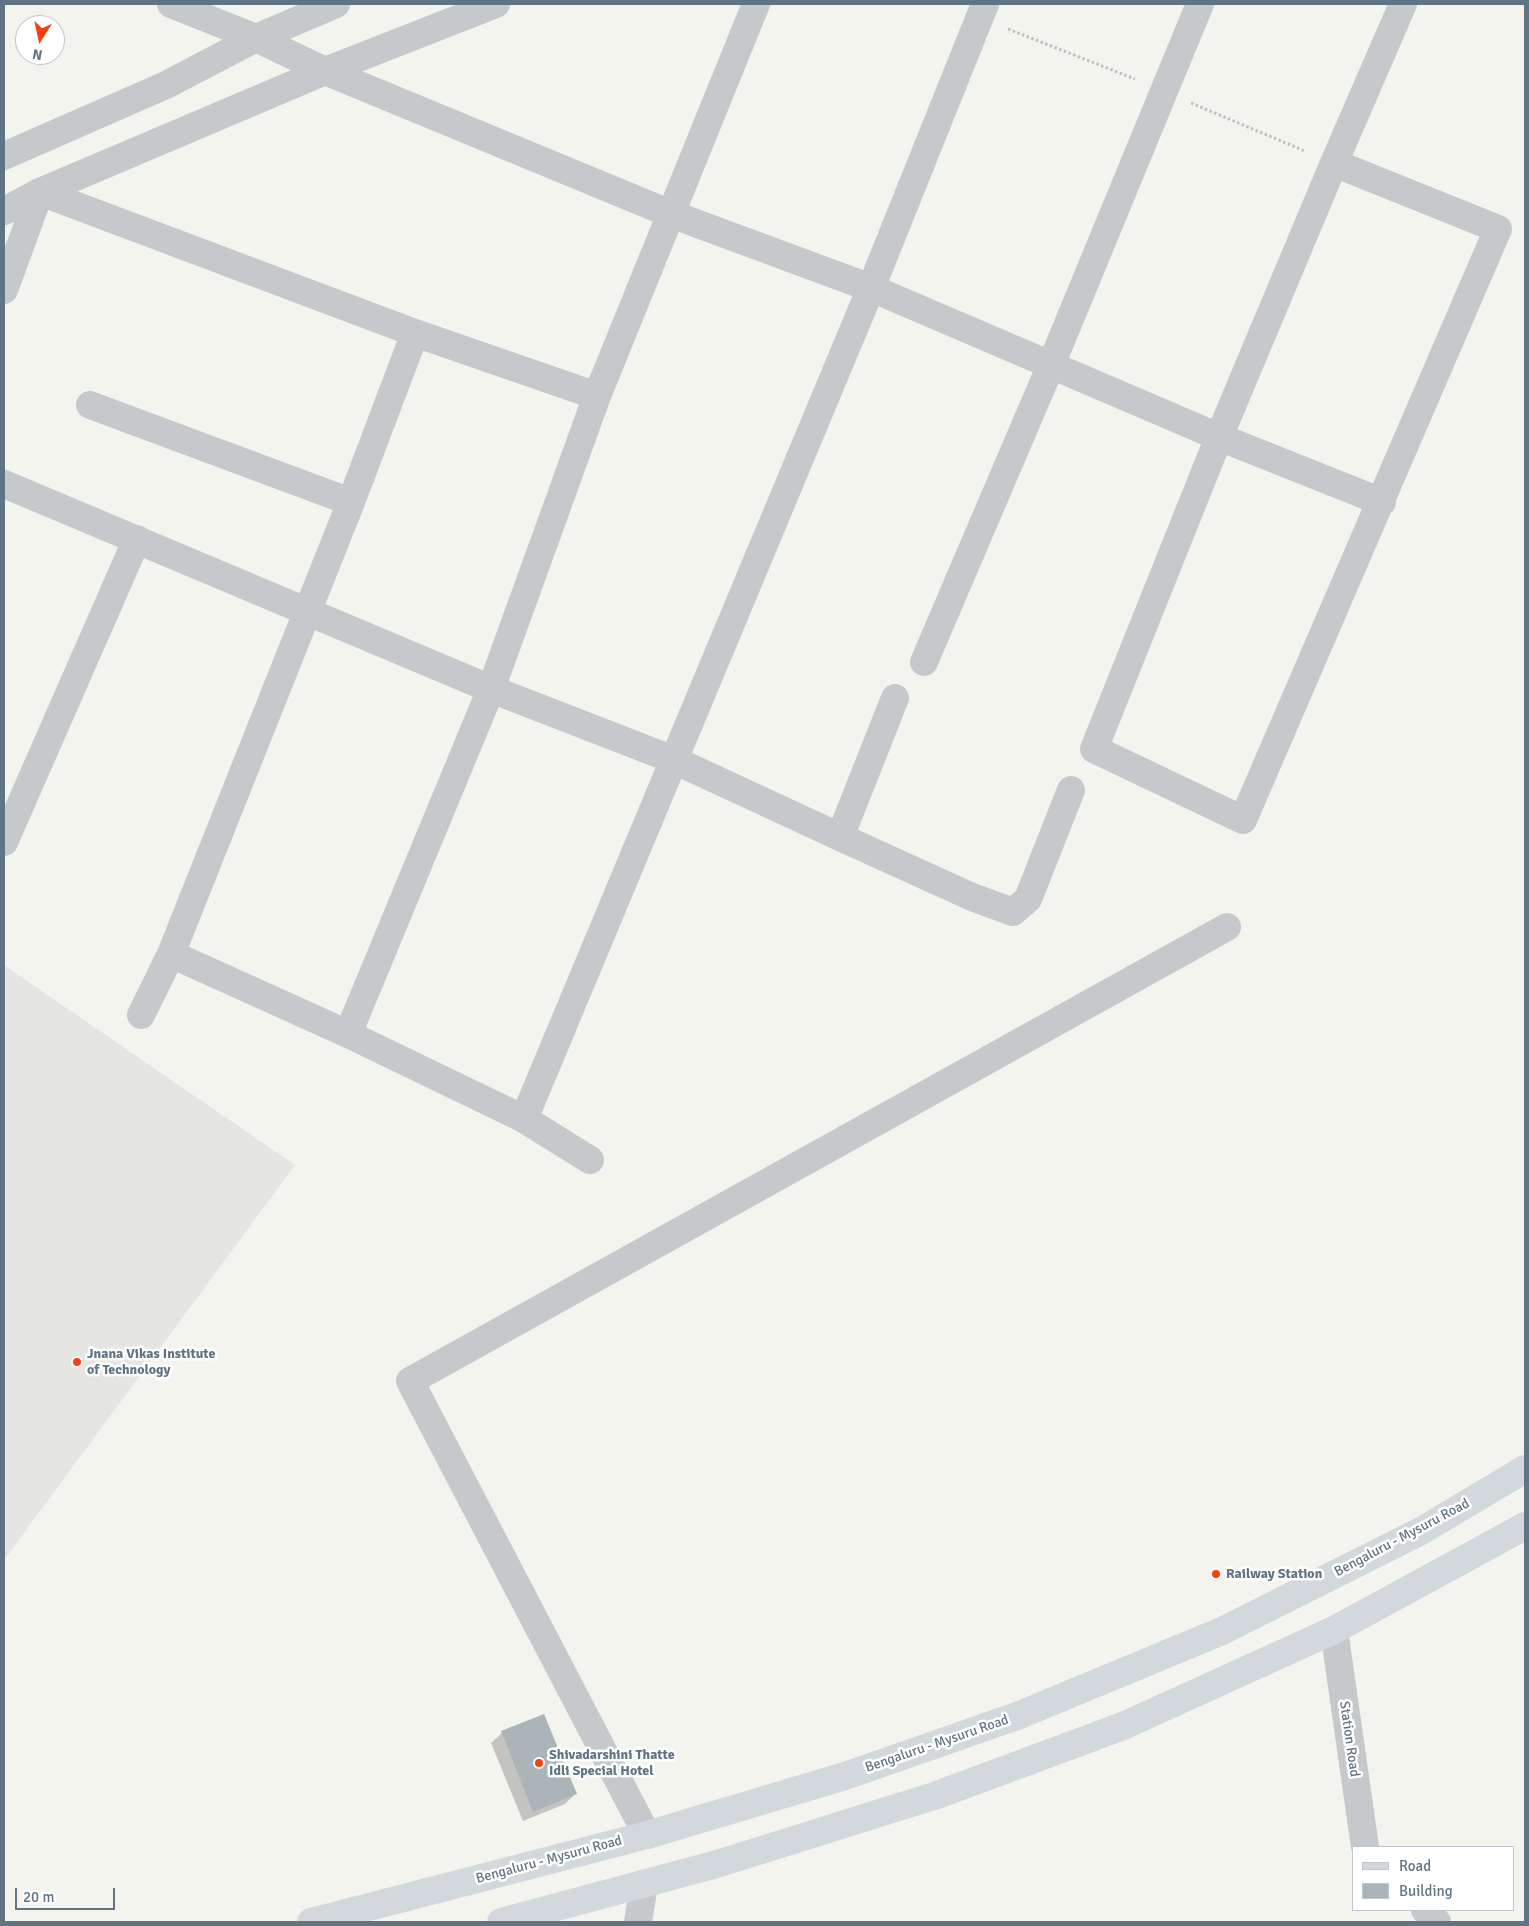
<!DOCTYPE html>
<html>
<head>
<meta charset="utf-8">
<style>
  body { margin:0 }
  #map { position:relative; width:1529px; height:1926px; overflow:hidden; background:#f4f4ef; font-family:Signika,sans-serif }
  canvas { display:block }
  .frame { position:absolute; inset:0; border:5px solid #607484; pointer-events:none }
  .legend { position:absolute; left:1352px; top:1846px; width:162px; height:65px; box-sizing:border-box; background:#fff; border:1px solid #bfc7ce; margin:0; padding:6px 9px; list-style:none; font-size:15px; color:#607484 }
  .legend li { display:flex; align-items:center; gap:10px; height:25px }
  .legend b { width:25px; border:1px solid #bfc7ce }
  .north { position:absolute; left:15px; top:15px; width:50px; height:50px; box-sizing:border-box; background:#fff; border:1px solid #bfc7ce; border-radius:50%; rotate:190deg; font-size:14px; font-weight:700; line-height:20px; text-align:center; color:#607484 }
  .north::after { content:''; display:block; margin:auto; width:18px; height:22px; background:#f4410f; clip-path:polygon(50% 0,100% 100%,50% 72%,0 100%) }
  .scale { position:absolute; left:15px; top:1888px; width:100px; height:22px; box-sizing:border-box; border:2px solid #607484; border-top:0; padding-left:6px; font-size:15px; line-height:18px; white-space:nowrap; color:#607484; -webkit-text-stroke:4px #fff; paint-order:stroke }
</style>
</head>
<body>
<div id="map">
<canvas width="1529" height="1926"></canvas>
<div class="frame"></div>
<ul class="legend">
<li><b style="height:6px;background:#d2d8dc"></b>Road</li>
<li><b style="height:14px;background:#abb4b9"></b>Building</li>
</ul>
<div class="north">N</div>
<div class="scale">20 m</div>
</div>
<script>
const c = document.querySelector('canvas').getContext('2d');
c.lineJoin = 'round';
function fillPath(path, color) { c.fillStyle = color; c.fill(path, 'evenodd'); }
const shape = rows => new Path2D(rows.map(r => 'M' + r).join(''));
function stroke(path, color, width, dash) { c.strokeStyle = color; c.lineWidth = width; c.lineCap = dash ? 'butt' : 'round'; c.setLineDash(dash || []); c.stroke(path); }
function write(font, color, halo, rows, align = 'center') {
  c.font = font + ' Signika,sans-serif'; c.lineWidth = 5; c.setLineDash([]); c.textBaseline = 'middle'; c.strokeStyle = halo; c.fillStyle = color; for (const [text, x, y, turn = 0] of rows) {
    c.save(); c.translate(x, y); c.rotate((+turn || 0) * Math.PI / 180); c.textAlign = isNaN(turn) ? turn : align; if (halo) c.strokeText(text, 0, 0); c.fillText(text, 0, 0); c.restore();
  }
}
const built = shape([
  [4,965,295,1165,4,1560]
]);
const shadow = shape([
  [544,1715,575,1794,565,1804,523,1821,491,1743,502,1733]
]);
const building = shape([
  [544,1714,577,1794,533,1812,501,1731]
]);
const path = shape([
  [1008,29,1135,79],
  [1191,103,1305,151]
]);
const minor = shape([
  [171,4,256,38,325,71,671,214,871,288,1219,437,1382,502],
  [4,156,166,85,256,38,336,4],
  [1334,163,1498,229,1243,820,1094,749,1219,437,1334,163,1403,4],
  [40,192,415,333,597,396],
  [4,211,40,192,325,71,496,4],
  [4,290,40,192],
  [415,333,351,502,171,954,348,1034,524,1119,871,288,985,4],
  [90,405,351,502],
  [4,484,491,689,674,760,840,837,972,897,1013,912,1028,899,1071,790],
  [924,662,1051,365,1200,4],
  [840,837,895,698],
  [4,842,137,539],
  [141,1015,171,954],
  [348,1034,491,689,597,396,756,4],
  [524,1119,590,1160],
  [1334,1630,1365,1847],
  [647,1835,410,1381,1227,927],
  [1425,1910,1437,1922],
  [638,1922,644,1884]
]);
const major = shape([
  [311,1922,647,1835,845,1776,1017,1716,1222,1631,1421,1531,1525,1469],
  [501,1922,717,1864,937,1795,1123,1726,1334,1630,1525,1526]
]);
const markers = [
  [77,1362,5,"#f4410f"],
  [1216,1574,5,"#f4410f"],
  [539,1763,5,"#f4410f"]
];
const poiNames = [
  ["Jnana Vikas Institute",87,1354],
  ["of Technology",87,1370],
  ["Railway Station",1226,1574],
  ["Shivadarshini Thatte",549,1755],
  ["Idli Special Hotel",549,1771]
];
const streetNames = [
  ["Bengaluru - Mysuru Road",1402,1538,-28],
  ["Station Road",1349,1739,82],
  ["Bengaluru - Mysuru Road",937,1744,-19],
  ["Bengaluru - Mysuru Road",549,1860,-15]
];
fillPath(built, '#e5e6e3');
fillPath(shadow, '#0003');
fillPath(building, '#abb4b9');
stroke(path, '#bec0c2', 3, [2.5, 2.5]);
stroke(minor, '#c6c9cc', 28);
stroke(major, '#d2d8dc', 28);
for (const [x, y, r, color] of markers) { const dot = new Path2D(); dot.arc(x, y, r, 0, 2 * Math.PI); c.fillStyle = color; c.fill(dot); stroke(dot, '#fff', 2); }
write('bold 14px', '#607484', '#fff', poiNames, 'left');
write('14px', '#607484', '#fff', streetNames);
</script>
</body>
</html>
